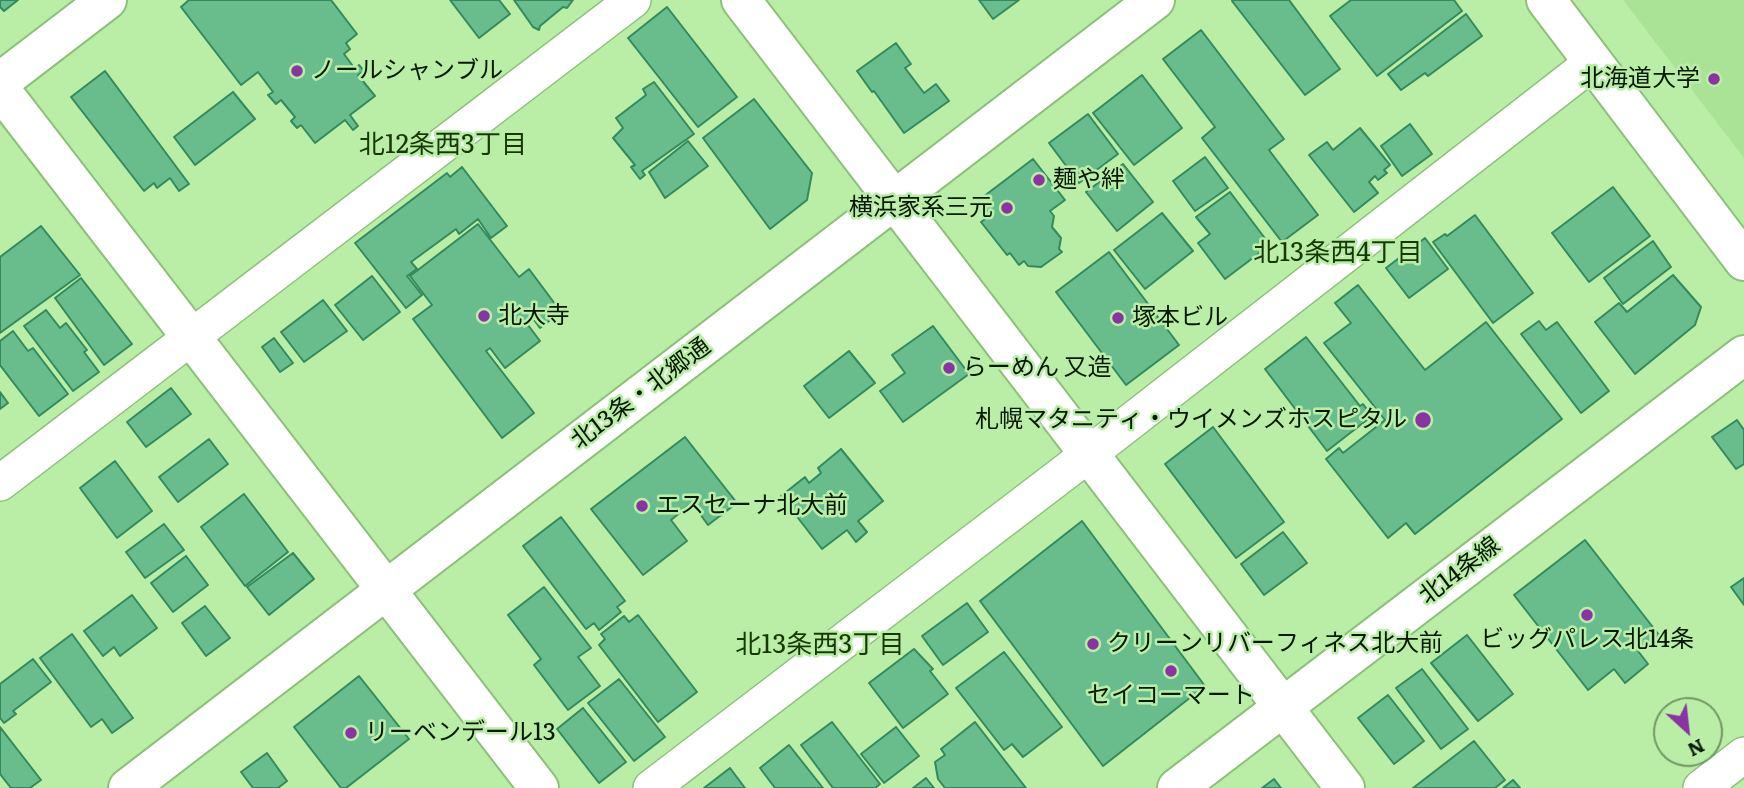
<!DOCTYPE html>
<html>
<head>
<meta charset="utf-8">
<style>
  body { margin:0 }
  #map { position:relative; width:1744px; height:788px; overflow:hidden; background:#baeea7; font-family:Literata,serif }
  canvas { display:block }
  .north { position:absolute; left:1653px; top:697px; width:70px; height:70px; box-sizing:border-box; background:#baeea7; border:2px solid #729865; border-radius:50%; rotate:153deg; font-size:19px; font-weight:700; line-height:28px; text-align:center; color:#061801 }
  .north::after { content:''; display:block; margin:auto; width:24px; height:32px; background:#8934a2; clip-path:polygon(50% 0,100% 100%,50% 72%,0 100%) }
</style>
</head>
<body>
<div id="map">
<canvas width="1744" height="788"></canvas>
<div class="north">N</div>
</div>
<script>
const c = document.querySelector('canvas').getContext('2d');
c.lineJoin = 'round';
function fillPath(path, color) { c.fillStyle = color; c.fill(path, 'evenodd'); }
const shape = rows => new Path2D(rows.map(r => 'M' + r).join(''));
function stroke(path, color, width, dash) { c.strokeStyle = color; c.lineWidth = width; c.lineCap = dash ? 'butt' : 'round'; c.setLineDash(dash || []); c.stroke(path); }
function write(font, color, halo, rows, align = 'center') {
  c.font = font + ' Literata,"Noto Sans JP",serif'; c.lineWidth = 5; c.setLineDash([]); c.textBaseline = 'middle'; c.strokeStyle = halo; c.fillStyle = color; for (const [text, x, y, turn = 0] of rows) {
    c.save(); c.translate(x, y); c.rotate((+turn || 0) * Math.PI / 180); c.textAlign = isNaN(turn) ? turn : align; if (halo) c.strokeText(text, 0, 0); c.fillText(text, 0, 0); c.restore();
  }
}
const built = shape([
  [1623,0,1744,0,1744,158]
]);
const building = shape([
  [0,0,18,0,4,11,0,7,0,0],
  [189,0,331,0,357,34,346,43,350,49,344,54,355,69,359,65,364,71,358,75,375,96,350,115,358,126,353,130,345,120,315,143,301,125,297,128,291,121,295,117,281,100,276,104,268,95,273,92,258,72,241,85,181,7,189,0],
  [450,0,499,0,510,14,479,38,450,0],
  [514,0,573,0,567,8,563,7,540,26,539,30,533,27,514,0],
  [979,0,1019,0,993,19,979,0],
  [1234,0,1289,0,1340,69,1305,95,1232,1,1234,0],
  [1351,0,1454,0,1462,11,1377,76,1330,16,1351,0],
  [667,7,737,97,698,127,628,38,667,7],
  [1466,14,1482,36,1428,76,1425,73,1401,90,1388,74,1466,14],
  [1201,30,1284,139,1269,150,1318,215,1282,242,1202,138,1215,127,1163,59,1201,30],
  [896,43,911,64,905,68,924,93,936,84,949,101,904,133,874,91,872,92,857,71,896,43],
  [105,71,189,184,179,191,170,178,157,188,154,183,144,191,71,97,105,71],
  [1142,75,1182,128,1134,165,1093,113,1142,75],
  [654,82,694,134,642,171,645,175,640,179,631,167,635,165,613,138,623,128,616,118,646,95,643,89,654,82],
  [233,92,255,119,195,165,174,137,233,92],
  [754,99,812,173,807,200,770,229,703,138,754,99],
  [1088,114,1118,154,1079,183,1049,143,1088,114],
  [1410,124,1432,154,1402,176,1381,146,1410,124],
  [1360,128,1390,165,1384,170,1387,173,1378,180,1375,176,1369,182,1378,193,1354,212,1309,155,1327,142,1333,150,1360,128],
  [688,141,708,166,665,198,649,172,688,141],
  [1205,157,1228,188,1195,211,1173,181,1205,157],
  [1033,159,1065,200,1050,211,1054,216,1052,227,1061,238,1059,249,1062,252,1041,267,1028,266,1024,261,1019,265,1010,253,1007,255,981,222,991,215,979,200,1033,159],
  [1123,164,1153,202,1117,231,1086,192,1123,164],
  [462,167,507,226,491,238,478,219,459,234,456,229,411,262,417,269,407,276,422,295,406,308,355,243,447,173,450,177,462,167],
  [1613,187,1650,236,1589,282,1552,233,1613,187],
  [1230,192,1270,245,1225,279,1198,243,1210,234,1196,217,1230,192],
  [1162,213,1193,251,1145,289,1114,250,1162,213],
  [1475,215,1533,293,1493,323,1433,242,1445,234,1447,236,1475,215],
  [478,224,519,277,529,269,561,312,540,328,531,316,525,321,540,341,505,368,490,348,486,351,534,413,502,438,413,319,432,305,410,276,478,224],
  [41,226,80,275,0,333,0,257,41,226],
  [1425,238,1448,269,1409,298,1386,268,1425,238],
  [1653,241,1671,267,1623,304,1604,278,1653,241],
  [1109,252,1179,345,1126,385,1056,292,1109,252],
  [1673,275,1701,307,1695,325,1635,374,1595,322,1619,303,1627,312,1673,275],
  [372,276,400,312,363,340,335,305,372,276],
  [81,278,132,344,104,365,55,298,81,278],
  [1358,285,1425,370,1486,322,1562,419,1415,534,1406,523,1388,538,1326,459,1339,448,1343,453,1385,420,1324,343,1351,323,1335,303,1358,285],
  [323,300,347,331,304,362,281,332,323,300],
  [46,310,60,328,66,323,87,350,84,352,99,372,73,391,24,326,46,310],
  [1539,321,1546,330,1557,322,1609,391,1581,413,1521,334,1539,321],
  [933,326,969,374,903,422,880,391,905,373,892,355,933,326],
  [13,331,28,351,33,348,68,394,39,416,0,365,0,341,13,331],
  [1306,337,1360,406,1363,404,1372,416,1327,451,1265,369,1306,337],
  [274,338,293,363,280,372,262,347,274,338],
  [849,351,875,383,829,418,804,386,849,351],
  [171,388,191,414,146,447,127,422,171,388],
  [0,392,8,403,0,409,0,392],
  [1737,420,1744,430,1744,464,1736,469,1712,437,1737,420],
  [1213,427,1284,522,1236,558,1165,464,1213,427],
  [685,437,737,503,708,525,692,503,671,520,687,541,643,575,591,509,685,437],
  [209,439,228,464,178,502,159,477,209,439],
  [841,449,883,501,858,521,867,532,856,542,847,530,822,549,781,496,805,477,809,483,821,473,818,468,841,449],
  [115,461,152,511,117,538,80,488,115,461],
  [244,494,288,552,245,586,201,527,244,494],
  [561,517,625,601,617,607,621,612,599,630,594,623,586,629,523,546,561,517],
  [1082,521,1205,686,1103,766,980,601,1082,521],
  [164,524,184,550,145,578,126,552,164,524],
  [1283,532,1307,563,1264,595,1241,564,1283,532],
  [1585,540,1659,635,1638,651,1648,664,1625,683,1614,669,1588,690,1514,595,1585,540],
  [293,553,314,579,269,615,247,587,293,553],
  [186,556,208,585,173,612,151,583,186,556],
  [1744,578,1744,605,1731,587,1744,578],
  [544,587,591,648,578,657,600,686,568,710,534,665,541,659,508,615,544,587],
  [132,595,157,628,120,656,114,647,103,656,84,631,132,595],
  [967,603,988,632,943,665,922,636,967,603],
  [205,606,230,638,206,656,182,623,205,606],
  [638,615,697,692,658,722,599,645,605,639,601,634,624,616,629,622,638,615],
  [72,634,133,718,112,733,102,719,91,727,40,658,72,634],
  [1467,635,1513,694,1478,721,1431,663,1467,635],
  [914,649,933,669,930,671,948,694,903,728,869,683,914,649],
  [1004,652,1062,727,1023,757,1012,744,1004,750,956,688,1004,652],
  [33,659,51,682,13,711,16,714,4,723,0,718,0,684,33,659],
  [1422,669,1468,729,1441,749,1396,688,1422,669],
  [359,676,409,739,346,788,341,788,294,727,359,676],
  [619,679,665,737,634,761,588,703,619,679],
  [1388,695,1424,741,1394,764,1358,718,1388,695],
  [583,708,626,762,599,783,557,729,583,708],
  [832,722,880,784,875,788,833,788,801,745,832,722],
  [975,722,1026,788,945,788,938,779,935,762,945,755,941,749,975,722],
  [0,727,41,780,30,788,11,788,0,774,0,727],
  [896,727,919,756,884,783,861,754,896,727],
  [1474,741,1505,780,1495,788,1413,788,1474,741],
  [789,745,823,788,775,788,760,768,789,745],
  [267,753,287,781,278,788,253,788,241,772,267,753],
  [730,768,745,788,704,788,730,768],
  [926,778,934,788,913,788,926,778],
  [1274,779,1281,788,1262,788,1274,779],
  [1513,780,1520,788,1503,788,1513,780]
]);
const street = shape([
  [0,483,633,0],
  [651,788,1089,454,1593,62],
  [1701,788,1744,755]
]);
const secondary = shape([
  [741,0,1345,788],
  [1546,0,1744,261],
  [0,82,107,0],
  [0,89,539,788],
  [128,788,1155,0],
  [1177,788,1744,355]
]);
const markers = [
  [297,71,7,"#8934a2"],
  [1714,79,7,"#8934a2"],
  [1039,180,7,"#8934a2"],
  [1007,208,7,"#8934a2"],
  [484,316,7,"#8934a2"],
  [1118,318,7,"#8934a2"],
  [949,368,7,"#8934a2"],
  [1423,420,9,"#8934a2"],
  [642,506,7,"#8934a2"],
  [1587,615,7,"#8934a2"],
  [1093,644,7,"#8934a2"],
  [1171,671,7,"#8934a2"],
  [351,733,7,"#8934a2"]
];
const poiNames = [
  ["ノールシャンブル",311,71],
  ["北海道大学",1700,79,"right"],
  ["麺や絆",1053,180],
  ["横浜家系三元",993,208,"right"],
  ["北大寺",498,316],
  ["塚本ビル",1132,318],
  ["らーめん 又造",963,368],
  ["札幌マタニティ・ウイメンズホスピタル",1407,420,"right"],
  ["エスセーナ北大前",656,506],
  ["ビッグパレス北14条",1587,640,"center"],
  ["クリーンリバーフィネス北大前",1107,644],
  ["セイコーマート",1171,696,"center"],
  ["リーベンデール13",365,733]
];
const streetNames = [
  ["北13条・北郷通",641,394,-37],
  ["北14条線",1460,571,-37]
];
const neighbourhoodNames = [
  ["北12条西3丁目",443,145],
  ["北13条西4丁目",1338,253],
  ["北13条西3丁目",820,645]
];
fillPath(built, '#abe396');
fillPath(building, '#69bc8c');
stroke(building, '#348a5d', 2);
stroke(street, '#8ec07b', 38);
stroke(secondary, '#8ec07b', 42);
stroke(street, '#fff', 35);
stroke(secondary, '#fff', 38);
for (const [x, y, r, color] of markers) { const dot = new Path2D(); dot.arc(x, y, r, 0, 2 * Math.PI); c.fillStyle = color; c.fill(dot); stroke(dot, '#baeea7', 2.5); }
write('24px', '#061801', '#baeea7', poiNames, 'left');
write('24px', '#061801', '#baeea7', streetNames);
write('26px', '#163804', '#baeea7', neighbourhoodNames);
</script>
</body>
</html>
